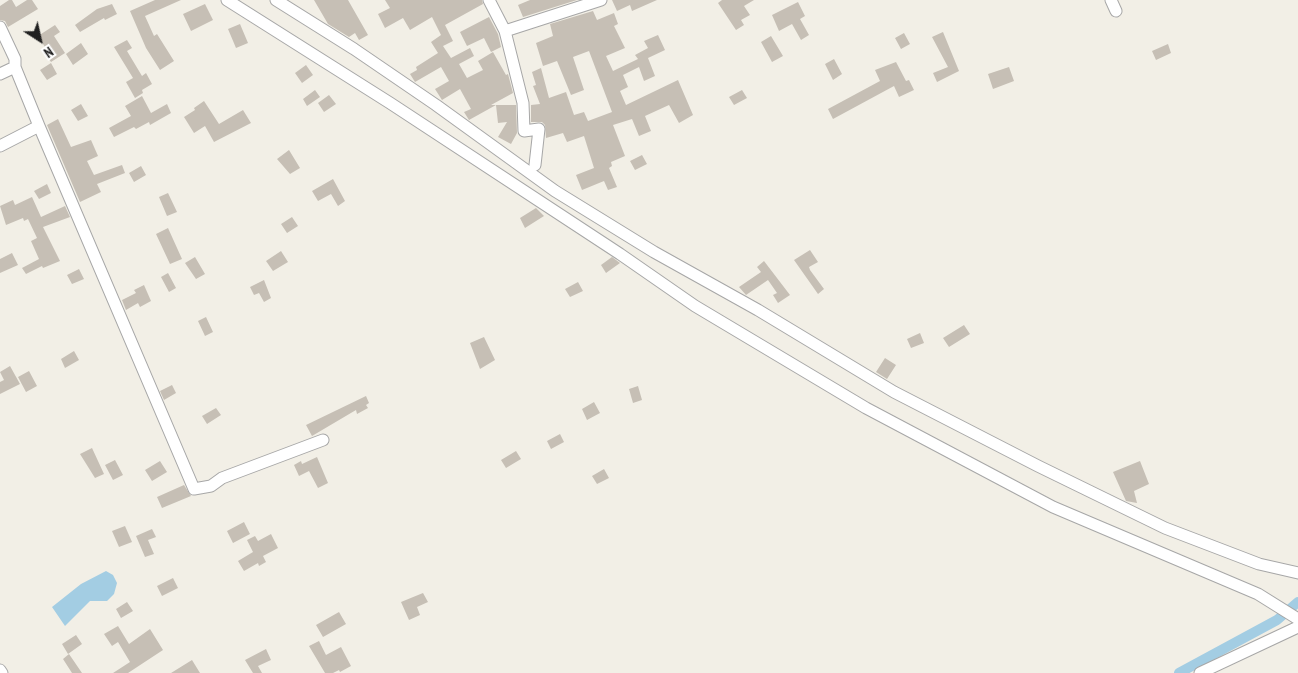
<!DOCTYPE html>
<html>
<head>
<meta charset="utf-8">
<style>
  body { margin:0 }
  #map { position:relative; width:1298px; height:673px; overflow:hidden; background:#f2efe6; font-family:"PT Sans Narrow",sans-serif }
  canvas { display:block }
  .north { position:absolute; left:15px; top:15px; width:50px; height:50px; -webkit-text-stroke:4px #fff; paint-order:stroke; rotate:145deg; font-size:14px; font-weight:700; line-height:20px; text-align:center; color:#202020 }
  .north::after { content:''; display:block; margin:auto; width:18px; height:22px; background:#202020; clip-path:polygon(50% 0,100% 100%,50% 72%,0 100%) }
</style>
</head>
<body>
<div id="map">
<canvas width="1298" height="673"></canvas>
<div class="north">N</div>
</div>
<script>
const c = document.querySelector('canvas').getContext('2d');
c.lineJoin = 'round';
function fillPath(path, color) { c.fillStyle = color; c.fill(path, 'evenodd'); }
const shape = rows => new Path2D(rows.map(r => 'M' + r).join(''));
function stroke(path, color, width, dash) { c.strokeStyle = color; c.lineWidth = width; c.lineCap = dash ? 'butt' : 'round'; c.setLineDash(dash || []); c.stroke(path); }
const water = shape([
  [106,571,113,575,117,583,114,594,107,601,90,601,65,626,52,607,81,584]
]);
const canal = shape([
  [1179,673,1277,620,1298,602]
]);
const building = shape([
  [9,0,12,0,16,7,27,0,32,0,38,9,8,27,5,21,0,20,0,6],
  [155,0,181,0,145,16,154,36,157,34,174,61,160,70,146,48,130,11],
  [314,0,348,0,368,35,359,40,355,33,349,37,328,24],
  [385,0,482,0,483,4,445,25,453,41,443,46,451,58,470,48,474,56,459,64,467,78,483,70,478,61,493,52,506,75,508,74,513,93,491,105,516,105,517,133,511,144,498,137,507,122,498,123,496,105,469,120,464,112,471,109,460,89,442,100,435,89,449,81,441,67,415,82,410,74,417,70,416,67,438,53,431,42,441,35,432,17,410,30,403,18,385,28,378,14,390,8],
  [530,0,577,0,523,17,518,5],
  [612,0,657,0,632,11,630,5,617,11],
  [722,0,754,0,744,6,750,15,741,20,744,25,736,30,718,3],
  [798,2,805,16,800,19,809,35,801,40,792,24,779,31,772,15],
  [112,4,117,14,105,20,104,18,80,32,75,25,97,9],
  [205,4,213,20,191,31,183,14],
  [593,11,597,20,614,13,618,24,614,26,625,48,606,56,613,71,638,59,635,55,648,48,644,41,658,35,665,50,648,58,655,76,644,81,639,67,623,75,628,87,620,91,626,105,678,80,693,115,679,123,669,105,645,116,651,131,639,136,632,119,613,125,625,156,611,162,612,166,609,168,617,187,608,190,604,181,582,190,576,175,594,168,584,136,567,142,563,133,546,138,545,125,542,122,531,122,531,105,540,104,533,86,536,85,532,72,541,68,549,98,566,92,574,115,584,112,588,121,612,112,589,51,573,57,584,90,571,95,557,61,543,66,536,43,553,36,550,24],
  [489,17,498,34,501,47,491,52,484,38,467,46,460,32],
  [240,24,248,43,236,48,228,29],
  [55,25,60,32,54,36,65,53,51,62,45,53,48,52,38,36],
  [943,32,959,71,937,82,933,73,948,67,932,37],
  [904,33,910,44,901,49,895,38],
  [771,36,783,56,772,62,761,42],
  [127,40,132,48,127,51,142,76,146,73,152,84,142,90,143,93,135,98,126,82,133,78,114,47],
  [81,43,88,54,73,65,66,54],
  [1168,44,1171,53,1156,60,1152,51],
  [834,59,842,74,833,80,825,64],
  [896,62,906,81,909,80,914,90,899,97,894,86,833,119,828,109,880,81,875,70],
  [51,63,57,74,47,80,40,70],
  [306,65,313,75,302,83,295,73],
  [1009,67,1014,81,993,89,988,74],
  [315,90,320,97,307,106,303,99],
  [742,90,747,98,734,105,729,97],
  [329,95,336,104,324,112,318,103],
  [142,96,151,113,167,104,171,113,150,125,149,122,136,129,134,127,114,137,109,128,131,116,125,106],
  [204,101,219,124,243,110,251,123,214,142,205,126,194,133,184,117,195,110,194,108],
  [81,104,88,116,78,121,71,110],
  [58,119,71,147,91,140,98,156,87,161,94,175,122,165,125,173,97,184,101,192,80,202,47,125],
  [289,150,300,168,290,174,277,159],
  [642,155,647,164,635,170,630,161],
  [141,166,146,175,134,182,129,173],
  [333,179,345,201,338,206,331,194,318,201,312,191],
  [47,184,51,193,39,199,34,191],
  [168,193,177,212,167,216,159,197],
  [32,197,41,217,65,206,70,217,43,227,60,261,43,268,42,266,26,274,22,268,39,259,31,241,37,238,28,219,24,221,23,218,6,225,0,206,13,200,15,205],
  [536,208,544,216,525,228,520,218],
  [292,217,298,226,287,233,281,224],
  [168,228,182,259,170,264,156,234],
  [810,250,818,262,809,267,810,270,824,289,818,294,794,260],
  [281,251,288,262,273,271,266,261],
  [12,253,18,265,0,273,0,259],
  [195,257,205,274,196,279,185,263],
  [612,257,620,263,606,273,601,265],
  [764,261,790,295,778,303,773,295,777,293,768,280,746,295,739,287,761,272,757,267],
  [79,269,84,279,72,284,67,275],
  [168,273,176,288,169,292,161,277],
  [264,280,271,298,264,302,259,293,254,295,250,287],
  [578,282,583,291,570,297,565,289],
  [144,285,151,301,140,307,138,303,126,310,122,300,136,293,134,290],
  [206,317,213,332,205,336,198,321],
  [964,325,970,334,949,347,943,338],
  [920,333,924,343,911,348,907,339],
  [484,337,495,360,480,369,470,343],
  [74,351,79,360,65,368,61,359],
  [885,358,896,365,887,379,876,372],
  [10,366,20,384,0,394,0,382,4,380,0,372],
  [29,371,37,386,26,392,18,377],
  [172,385,176,393,164,400,160,391],
  [638,386,642,400,633,403,629,389],
  [366,396,369,403,366,405,368,408,357,414,356,410,312,436,306,425],
  [594,402,600,413,587,420,582,409],
  [216,408,221,415,207,424,202,416],
  [560,434,564,442,551,449,547,441],
  [92,448,104,474,95,478,80,454],
  [516,451,521,459,506,468,501,460],
  [317,457,328,483,318,488,309,471,299,476,294,465,301,461,302,464],
  [115,460,123,475,113,480,105,465],
  [160,461,167,472,152,481,145,470],
  [1140,461,1149,484,1134,491,1137,503,1126,501,1113,472],
  [604,469,609,478,597,484,592,476],
  [184,485,191,496,162,508,157,497],
  [244,522,250,534,233,543,227,531],
  [125,526,132,542,119,547,112,531],
  [152,529,156,537,148,540,154,554,145,557,136,536],
  [271,534,278,548,263,556,266,562,259,566,258,563,244,571,238,561,253,552,247,540,255,536,258,541],
  [173,578,178,588,162,596,157,586],
  [423,593,428,602,417,607,420,615,409,620,401,602],
  [127,602,133,611,121,618,116,609],
  [339,612,346,624,323,637,316,625],
  [118,626,129,644,150,629,163,650,128,673,113,673,130,662,118,642,112,646,104,634],
  [76,635,82,644,68,654,62,644],
  [319,641,326,655,341,647,351,666,340,672,339,670,333,673,325,673,309,646],
  [266,649,271,660,258,666,262,673,253,673,245,660],
  [69,654,82,673,72,673,63,659],
  [192,660,200,673,171,673]
]);
const minor = shape([
  [227,0,390,103,620,254,695,306,866,408,1053,507,1258,594,1298,619],
  [276,0,354,49,436,105,555,191,654,252,758,310,894,392,1038,466,1165,528,1259,564,1298,573],
  [489,0,505,31,523,103,524,131,539,129,535,165],
  [1111,0,1116,11],
  [0,27,15,59,15,67,39,126,194,489,211,486,222,478,323,440],
  [505,31,601,0],
  [0,74,15,67],
  [0,146,39,126],
  [0,670,2,673],
  [1200,673,1298,627]
]);
fillPath(water, '#a3cde3');
stroke(canal, '#a3cde3', 10);
fillPath(building, '#c6bfb5');
stroke(minor, '#a7a7a7', 13);
stroke(minor, '#fff', 11);
</script>
</body>
</html>
